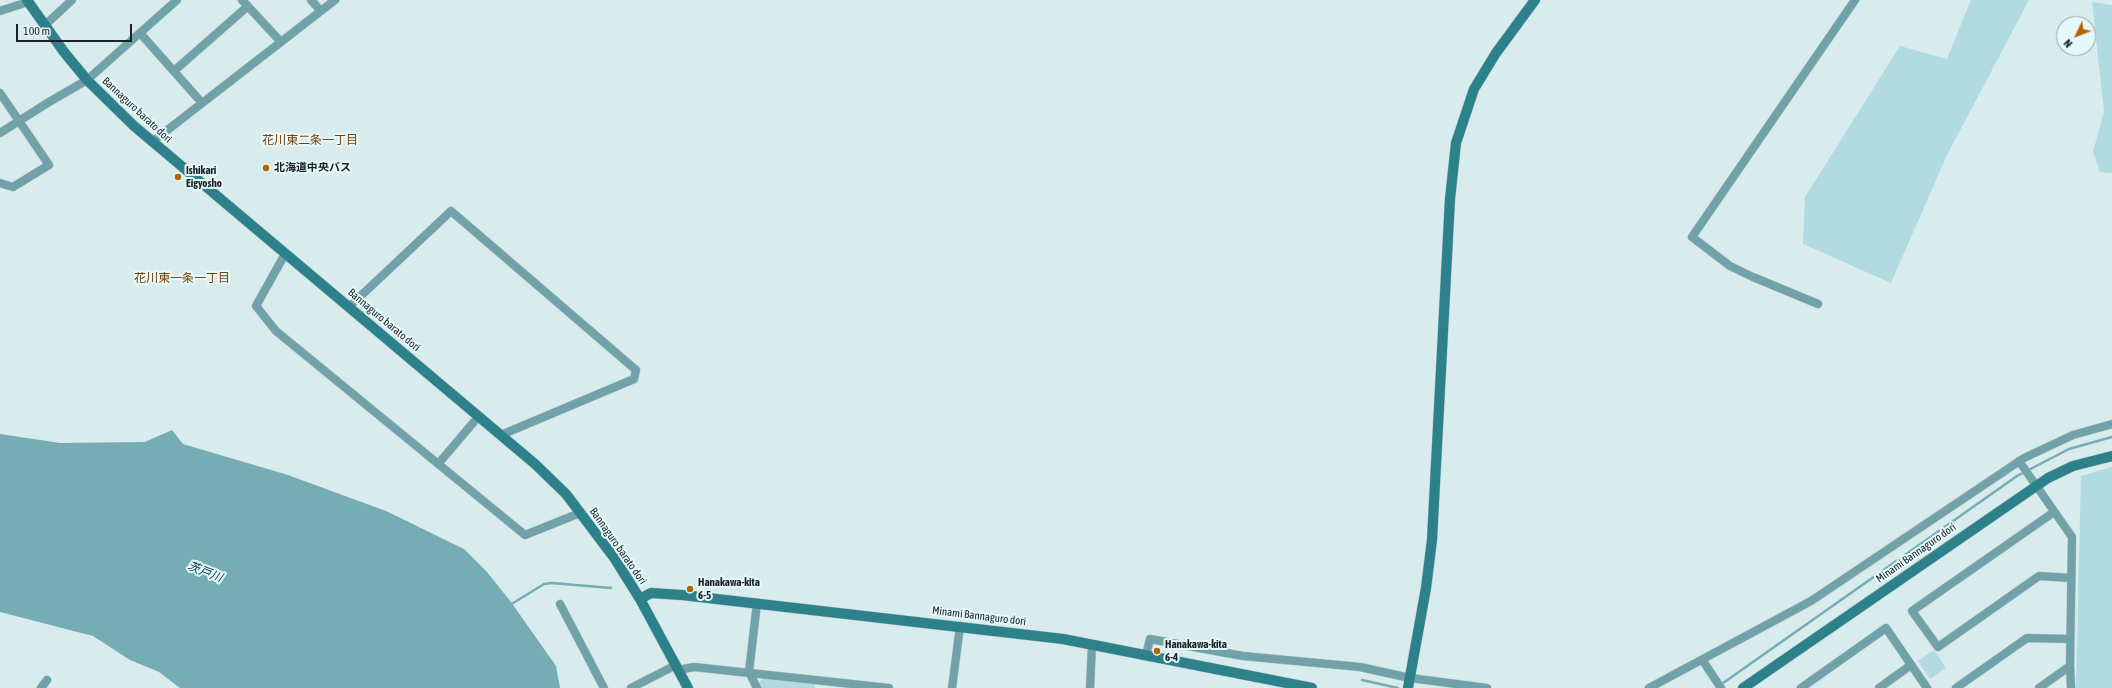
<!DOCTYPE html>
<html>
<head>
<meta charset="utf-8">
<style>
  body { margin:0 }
  #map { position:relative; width:2112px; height:688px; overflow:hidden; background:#d8ebed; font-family:"Asap Condensed",sans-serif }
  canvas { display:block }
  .north { position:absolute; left:2056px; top:16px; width:40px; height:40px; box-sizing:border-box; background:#e5f8fa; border:1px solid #94a2a4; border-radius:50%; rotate:227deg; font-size:11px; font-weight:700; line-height:16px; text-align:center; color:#1b2223 }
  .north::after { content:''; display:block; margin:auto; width:14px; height:18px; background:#bb6200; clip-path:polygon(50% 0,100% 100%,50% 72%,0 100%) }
  .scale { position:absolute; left:16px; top:24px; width:116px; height:18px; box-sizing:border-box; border:2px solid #1b2223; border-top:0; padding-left:5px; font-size:12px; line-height:14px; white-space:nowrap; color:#1b2223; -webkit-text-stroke:3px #e5f8fa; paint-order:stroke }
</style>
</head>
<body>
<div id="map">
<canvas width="2112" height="688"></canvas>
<div class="north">N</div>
<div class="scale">100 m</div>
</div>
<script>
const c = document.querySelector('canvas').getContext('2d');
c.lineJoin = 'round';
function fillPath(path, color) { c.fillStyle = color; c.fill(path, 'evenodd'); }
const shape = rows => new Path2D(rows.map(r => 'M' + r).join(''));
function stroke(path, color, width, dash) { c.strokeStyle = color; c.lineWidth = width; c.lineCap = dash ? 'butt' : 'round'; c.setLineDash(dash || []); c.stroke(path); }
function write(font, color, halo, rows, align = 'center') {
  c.font = font + ' "Asap Condensed","Noto Sans JP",sans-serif'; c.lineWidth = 4; c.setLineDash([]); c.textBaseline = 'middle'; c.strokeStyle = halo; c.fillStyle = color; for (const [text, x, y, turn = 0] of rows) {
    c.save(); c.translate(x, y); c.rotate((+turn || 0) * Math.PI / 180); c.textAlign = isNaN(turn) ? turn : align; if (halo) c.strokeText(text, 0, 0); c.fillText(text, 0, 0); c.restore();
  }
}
const green = shape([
  [1971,0,2029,0,1947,155,1891,283,1803,244,1805,197,1900,46,1947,59],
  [2092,2,2112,5,2112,173,2100,172,2093,152,2104,111],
  [2112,467,2112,688,2076,688,2081,476],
  [1934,650,1946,668,1930,679,1918,661],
  [763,678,815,684,815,688,762,688,759,683]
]);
const water = shape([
  [172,430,183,444,288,475,386,511,464,549,487,572,511,602,556,666,560,688,180,688,159,672,130,660,93,636,0,612,0,434,60,443,145,442]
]);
const stream = shape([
  [510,605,544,584,552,583,611,588],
  [1362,680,1398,688],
  [1716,688,2017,476,2069,449,2112,437]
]);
const street = shape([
  [242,0,281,42],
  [311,0,321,11],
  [0,11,28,2],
  [44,26,72,0],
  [140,33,202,103],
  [174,71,248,6],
  [0,93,49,165,13,187,0,183],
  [0,133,49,102,87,80,177,0],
  [152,142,335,0],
  [285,254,256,306,276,331,525,535,580,513],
  [1818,304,1753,277,1730,266,1692,237,1855,0],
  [350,306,451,211,636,370,634,379,501,435],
  [2019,461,2072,537,2070,666,2039,688],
  [438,464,479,416],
  [2054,512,1912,611,1938,647,2039,576,2071,578],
  [757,603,749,672,757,688],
  [560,604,604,688],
  [1146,655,1150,639,1243,656,1360,667,1410,678,1487,688],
  [1703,661,1721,688],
  [2070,666,2071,688],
  [678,670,694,667,889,688],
  [41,688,47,680],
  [631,688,676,665],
  [952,688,960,626],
  [1090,688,1092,645],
  [1649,688,1811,601,2024,458,2073,435,2112,424],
  [1801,688,1886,628,1927,688],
  [1879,688,1911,665],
  [1956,688,2027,638,2070,639]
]);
const secondary = shape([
  [27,0,64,52,87,80,134,126,535,464,566,494,615,559,640,599,688,688],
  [640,599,651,593,682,595,1063,639,1312,688],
  [1408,688,1426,588,1432,540,1450,199,1456,143,1474,89,1496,53,1535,0],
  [1743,688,2048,478,2073,466,2112,456]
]);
const markers = [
  [266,168,4,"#bb6200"],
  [178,177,4,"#bb6200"],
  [690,589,4,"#bb6200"],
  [1157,651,4,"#bb6200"]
];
const streetNames = [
  ["Bannaguro barato dori",137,110,43],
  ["Bannaguro barato dori",384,320,40],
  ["Bannaguro barato dori",618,546,55],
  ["Minami Bannaguro dori",1916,553,-35],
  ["Minami Bannaguro dori",979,616,7]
];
const poiNames = [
  ["北海道中央バス",274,168],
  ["Ishikari",186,171],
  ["Eigyosho",186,184],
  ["Hanakawa-kita",698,583],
  ["6-5",698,596],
  ["Hanakawa-kita",1165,645],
  ["6-4",1165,658]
];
const neighbourhoodNames = [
  ["花川東二条一丁目",310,140],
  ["花川東一条一丁目",182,278]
];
const waterNames = [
  ["茨戸川",205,572,21]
];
fillPath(green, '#b2dbe1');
fillPath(water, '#76acb4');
stroke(stream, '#76acb4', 2.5);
stroke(street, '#b6c7c9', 9);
stroke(secondary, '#b6c7c9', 11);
stroke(street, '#71a2a9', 8);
stroke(secondary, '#2c818b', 10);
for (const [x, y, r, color] of markers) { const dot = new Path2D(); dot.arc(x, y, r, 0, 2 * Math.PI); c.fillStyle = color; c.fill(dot); stroke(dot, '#e5f8fa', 1.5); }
write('11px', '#1b2223', '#e5f8fa', streetNames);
write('bold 11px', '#1b2223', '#e5f8fa', poiNames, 'left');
write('12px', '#773e07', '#e5f8fa', neighbourhoodNames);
write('italic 12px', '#00353b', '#e5f8fa', waterNames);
</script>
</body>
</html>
